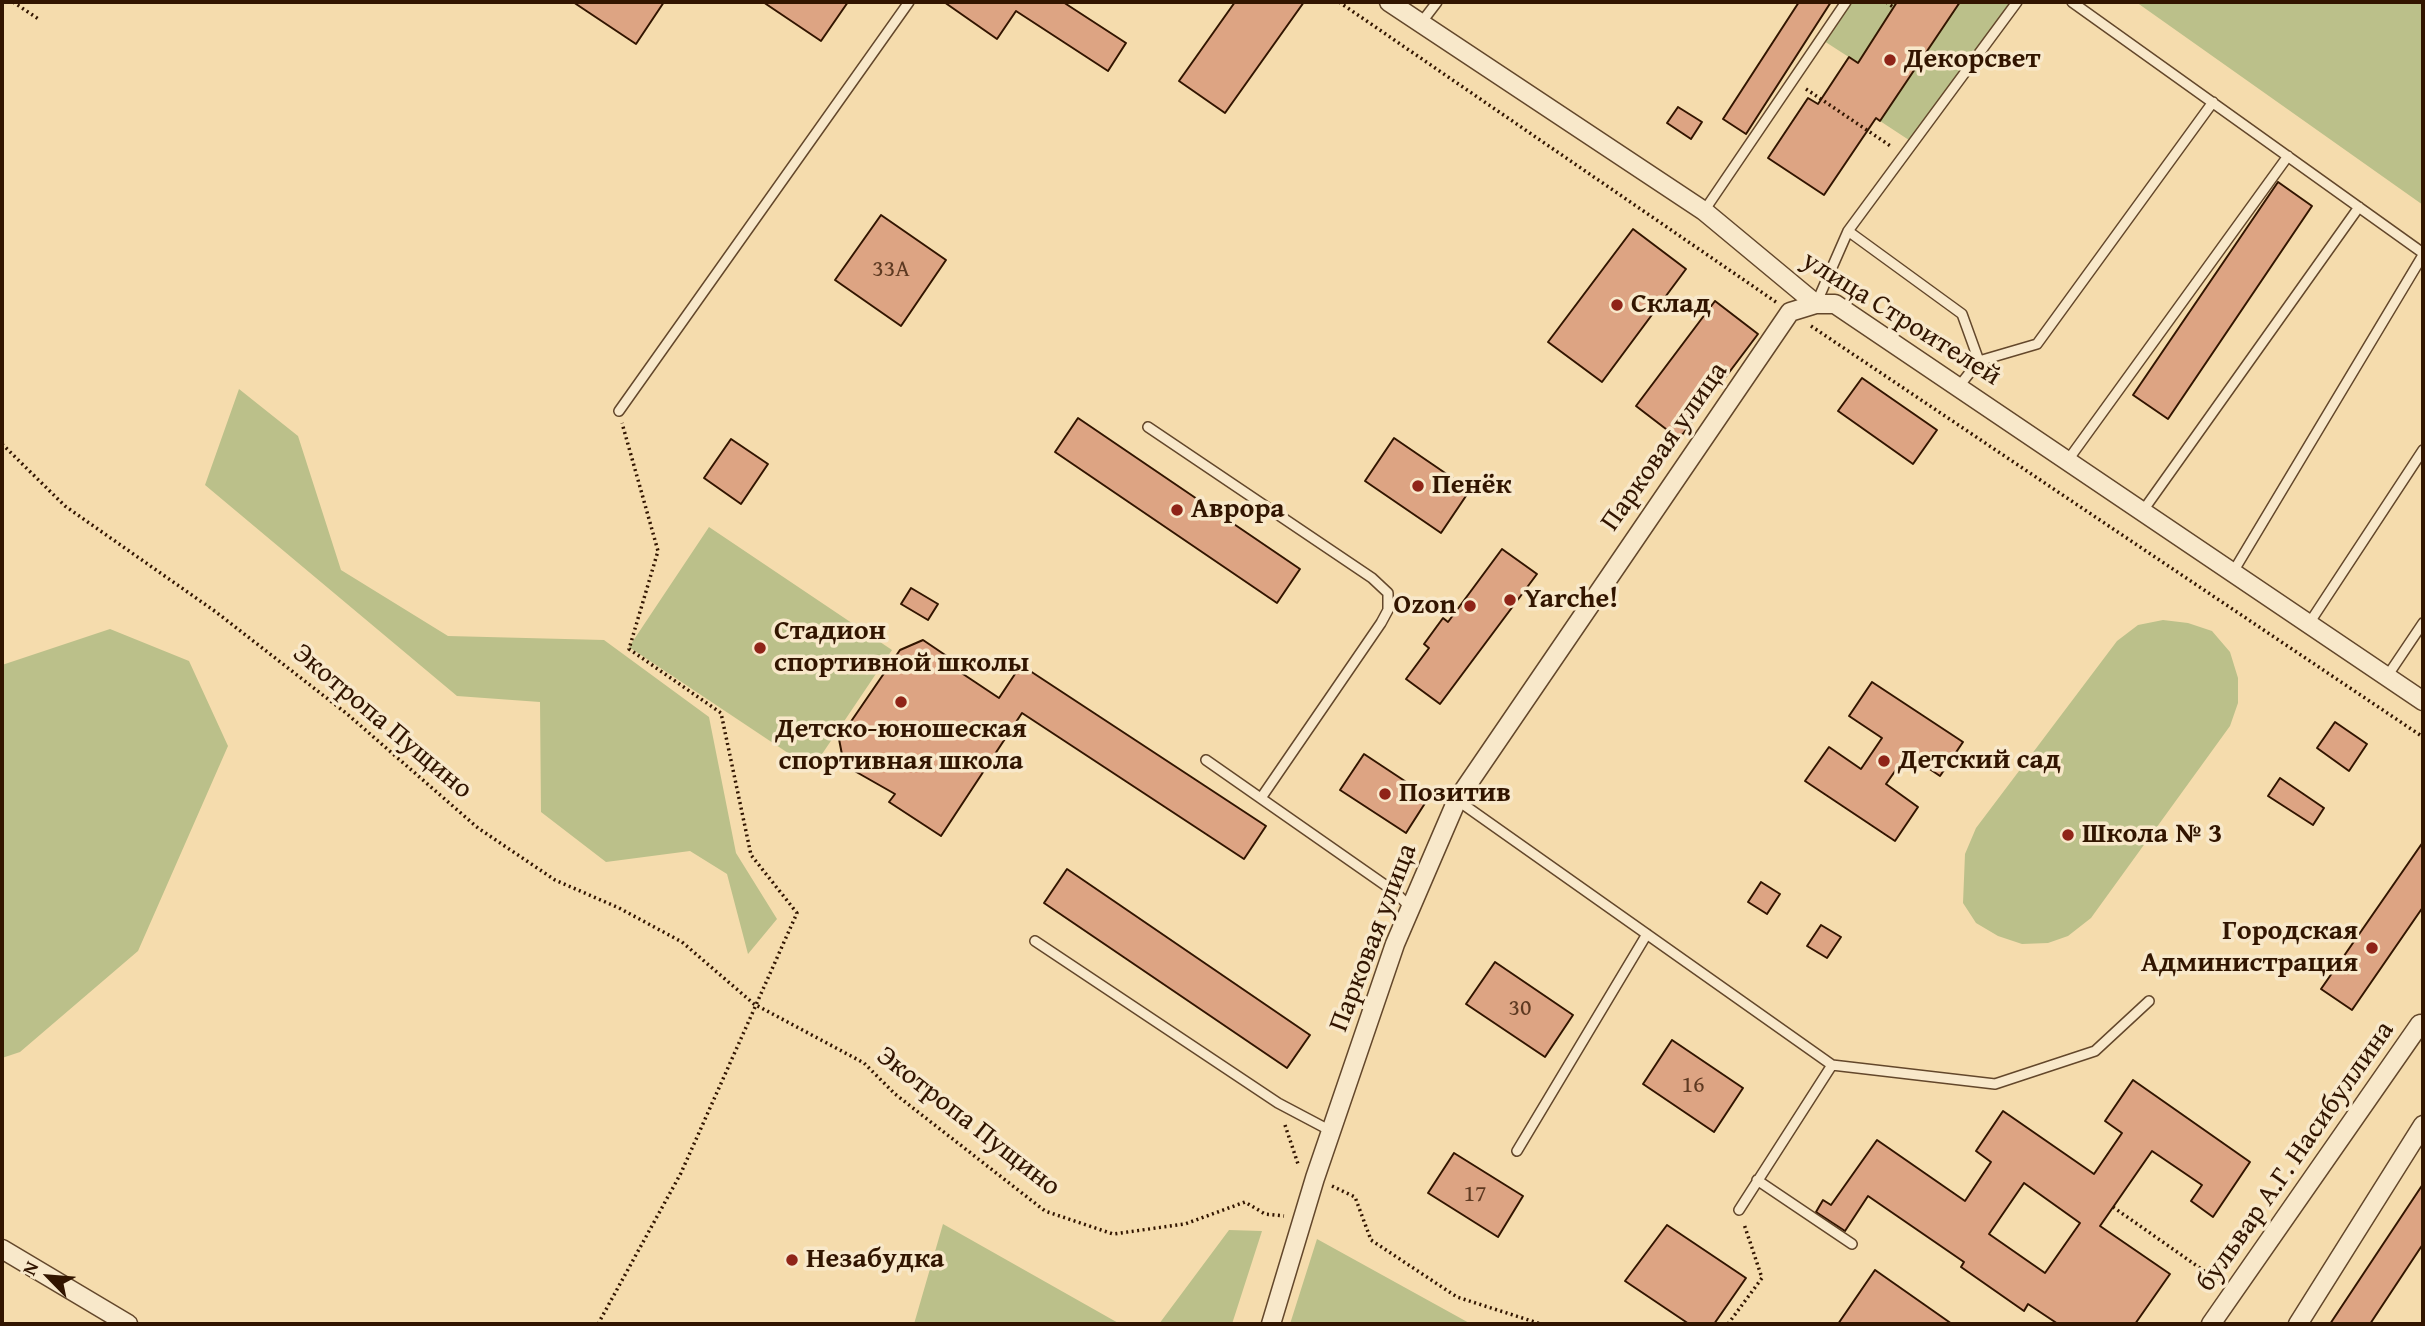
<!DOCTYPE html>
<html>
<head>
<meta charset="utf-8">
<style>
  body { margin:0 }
  #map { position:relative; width:2425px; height:1326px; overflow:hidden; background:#f5dcad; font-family:"Gentium Book Plus",serif }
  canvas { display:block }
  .frame { position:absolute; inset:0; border:4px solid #321500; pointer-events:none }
  .north { position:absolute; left:14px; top:1242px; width:70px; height:70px; -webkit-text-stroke:5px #f8e8ca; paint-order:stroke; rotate:295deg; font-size:19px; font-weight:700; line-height:28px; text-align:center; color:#321500 }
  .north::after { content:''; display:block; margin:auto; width:24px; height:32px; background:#321500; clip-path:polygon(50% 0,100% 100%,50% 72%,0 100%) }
</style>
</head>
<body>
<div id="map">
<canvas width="2425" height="1326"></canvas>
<div class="frame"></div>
<div class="north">N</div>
</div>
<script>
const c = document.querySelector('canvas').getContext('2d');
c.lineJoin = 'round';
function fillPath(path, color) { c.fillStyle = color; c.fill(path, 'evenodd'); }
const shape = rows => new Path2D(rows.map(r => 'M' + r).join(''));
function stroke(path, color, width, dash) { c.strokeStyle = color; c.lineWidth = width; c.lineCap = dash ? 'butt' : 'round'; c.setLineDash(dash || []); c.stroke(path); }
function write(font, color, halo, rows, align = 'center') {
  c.font = font + ' "Gentium Book Plus",serif'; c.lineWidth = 7; c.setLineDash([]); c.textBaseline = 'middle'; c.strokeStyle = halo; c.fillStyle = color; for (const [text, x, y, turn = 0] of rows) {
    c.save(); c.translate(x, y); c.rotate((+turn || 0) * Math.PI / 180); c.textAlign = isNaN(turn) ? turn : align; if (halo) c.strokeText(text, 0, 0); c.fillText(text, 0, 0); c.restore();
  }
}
const green = shape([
  [1849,2,1897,2,1858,63,1824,41],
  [1960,2,2010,2,1915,144,1880,121],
  [2136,2,2423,2,2423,205],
  [239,389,298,436,341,570,448,636,604,640,709,717,736,853,777,919,748,954,727,874,690,851,606,862,541,812,540,702,457,696,205,485],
  [709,527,892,650,812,769,629,647],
  [2163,620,2188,623,2212,631,2230,652,2238,678,2238,703,2230,726,2091,918,2068,936,2048,943,2022,944,1998,936,1976,923,1963,903,1965,854,1976,828,2117,641,2138,625],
  [110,629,189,661,228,746,138,951,20,1052,2,1058,2,665],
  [943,1224,1120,1324,914,1324],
  [1229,1230,1262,1231,1232,1324,1159,1324],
  [1317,1239,1471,1324,1290,1324]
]);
const building = shape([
  [573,2,664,2,636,44,573,2],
  [763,2,848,2,821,41,763,2],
  [944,2,1063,2,1126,43,1108,71,1016,11,997,39,944,2],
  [1235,2,1304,2,1225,113,1179,81,1235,2],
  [1799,2,1831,2,1746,134,1723,119,1799,2],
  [1897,2,1960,2,1880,121,1876,118,1824,195,1768,158,1808,98,1818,104,1849,57,1858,63,1897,2],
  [1678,107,1702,122,1691,139,1667,123,1678,107],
  [2278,182,2312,206,2168,419,2133,395,2278,182],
  [881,215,946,260,901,326,835,280,881,215],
  [1633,229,1686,269,1602,382,1548,342,1633,229],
  [1715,301,1758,334,1679,439,1636,406,1715,301],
  [1862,378,1937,430,1913,464,1838,411,1862,378],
  [1078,418,1300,569,1277,603,1055,452,1078,418],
  [1394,438,1470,490,1441,533,1365,481,1394,438],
  [731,439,768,464,741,504,704,478,731,439],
  [1502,549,1537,574,1440,704,1406,679,1429,648,1424,644,1443,618,1448,622,1502,549],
  [911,588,938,604,928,620,901,604,911,588],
  [923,640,960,665,957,670,999,698,1021,665,1266,826,1244,859,1022,713,941,836,889,802,895,794,844,765,839,739,900,650,923,640],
  [1872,682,1963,742,1940,776,1907,754,1886,784,1918,807,1895,841,1805,781,1829,747,1861,769,1882,738,1849,716,1872,682],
  [2335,722,2367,744,2349,771,2317,748,2335,722],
  [1364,754,1429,797,1406,833,1340,790,1364,754],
  [2280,778,2324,808,2313,825,2268,796,2280,778],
  [2423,842,2423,907,2352,1010,2321,989,2423,842],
  [1067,869,1310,1035,1287,1068,1044,903,1067,869],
  [1761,882,1780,894,1767,914,1748,902,1761,882],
  [1821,925,1841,937,1827,958,1807,946,1821,925],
  [1495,962,1573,1015,1545,1057,1466,1004,1495,962],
  [1672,1040,1743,1088,1714,1132,1643,1084,1672,1040],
  [2133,1080,2250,1162,2213,1217,2191,1201,2202,1185,2152,1151,2100,1226,2170,1274,2135,1324,2058,1324,2028,1304,2024,1311,1961,1267,1964,1262,1868,1196,1845,1231,1816,1212,1823,1200,1831,1205,1877,1140,1965,1201,1991,1162,1976,1151,2003,1111,2094,1174,2122,1133,2105,1121,2133,1080],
  [2024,1183,2080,1223,2045,1273,1989,1234,2024,1183],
  [1454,1153,1523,1196,1498,1237,1428,1193,1454,1153],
  [2423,1184,2423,1244,2370,1324,2330,1324,2423,1184],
  [1667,1225,1746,1278,1714,1324,1689,1324,1625,1281,1667,1225],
  [1875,1270,1952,1324,1838,1324,1875,1270]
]);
const path = shape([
  [13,2,40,20],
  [1339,2,1776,302],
  [1886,2,1893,7],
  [1806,89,1892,147],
  [1811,326,2423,737],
  [2,444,65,506,216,612,346,713,478,828,555,880,619,908,682,942,754,1004,864,1063,895,1094,1045,1211,1113,1234,1185,1224,1245,1202,1265,1214,1284,1216],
  [1285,1125,1298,1164],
  [1332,1186,1355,1197,1371,1240,1457,1297,1541,1324],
  [2113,1207,2217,1280],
  [598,1324,681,1173,797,913,751,855,721,713,629,649,658,551,622,423],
  [1728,1324,1762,1278,1744,1224]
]);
const lane = shape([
  [2072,2,2423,253],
  [1421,23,1437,2],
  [1704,211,1846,2],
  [1848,231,1962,314,1979,361,1960,385],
  [1816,304,1848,231,2017,2],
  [1979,361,2037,344,2213,102],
  [619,411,909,2],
  [1148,427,1372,578,1388,593,1388,610,1381,623,1261,798],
  [2068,460,2288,156],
  [2142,512,2359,207],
  [2233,572,2423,255],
  [2310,622,2423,450],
  [2388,675,2423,623],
  [1206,760,1395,892,1410,907],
  [1457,800,1832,1065,1995,1084,2095,1051,2149,1001],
  [1035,941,1278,1103,1331,1131],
  [1517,1151,1647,934],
  [1757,1180,1852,1244],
  [1739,1210,1832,1065]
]);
const street = shape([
  [1389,2,1704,211,1816,304],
  [2,1249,128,1324],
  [1271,1324,1315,1178,1395,944,1457,800,1790,312,1816,304,1835,304,2423,701],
  [2211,1324,2420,1024],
  [2298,1324,2423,1125]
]);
const markers = [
  [1890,60,7,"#8f2418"],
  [1617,305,7,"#8f2418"],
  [1418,486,7,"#8f2418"],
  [1177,510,7,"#8f2418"],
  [1510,600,7,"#8f2418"],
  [1470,606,7,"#8f2418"],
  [760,648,7,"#8f2418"],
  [901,702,7,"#8f2418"],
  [1884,761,7,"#8f2418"],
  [1385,794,7,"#8f2418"],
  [2068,835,7,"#8f2418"],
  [2372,948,7,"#8f2418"],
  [792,1260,7,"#8f2418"]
];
const numberNames = [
  ["33А",891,270],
  ["30",1520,1009],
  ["16",1693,1086],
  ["17",1475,1195]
];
const poiNames = [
  ["Декорсвет",1904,60],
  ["Склад",1631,305],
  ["Пенёк",1432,486],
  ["Аврора",1191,510],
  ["Yarche!",1524,600],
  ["Ozon",1456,606,"right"],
  ["Стадион",774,632],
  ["спортивной школы",774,664],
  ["Детско-юношеская",901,730,"center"],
  ["спортивная школа",901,762,"center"],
  ["Детский сад",1898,761],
  ["Позитив",1399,794],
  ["Школа № 3",2082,835],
  ["Городская",2358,932,"right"],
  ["Администрация",2358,964,"right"],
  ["Незабудка",806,1260]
];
const streetNames = [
  ["улица Строителей",1901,319,32],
  ["Парковая улица",1665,447,-55],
  ["Экотропа Пущино",382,722,40],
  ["Парковая улица",1374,938,-69],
  ["Экотропа Пущино",968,1122,38],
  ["бульвар А.Г. Насибуллина",2296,1157,-55]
];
fillPath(green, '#bbc08a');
fillPath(building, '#dda483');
stroke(building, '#321500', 2);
stroke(lane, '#63472b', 12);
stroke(street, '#63472b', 21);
stroke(path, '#321500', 3.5, [2, 3.5]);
stroke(lane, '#f8e8ca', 9);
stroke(street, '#f8e8ca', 18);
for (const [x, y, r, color] of markers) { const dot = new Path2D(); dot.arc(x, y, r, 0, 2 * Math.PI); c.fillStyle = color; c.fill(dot); stroke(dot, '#f8e8ca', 2.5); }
write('24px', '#5d3921', null, numberNames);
write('bold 28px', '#321500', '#f8e8ca', poiNames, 'left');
write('28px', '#321500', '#f8e8ca', streetNames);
</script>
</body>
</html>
